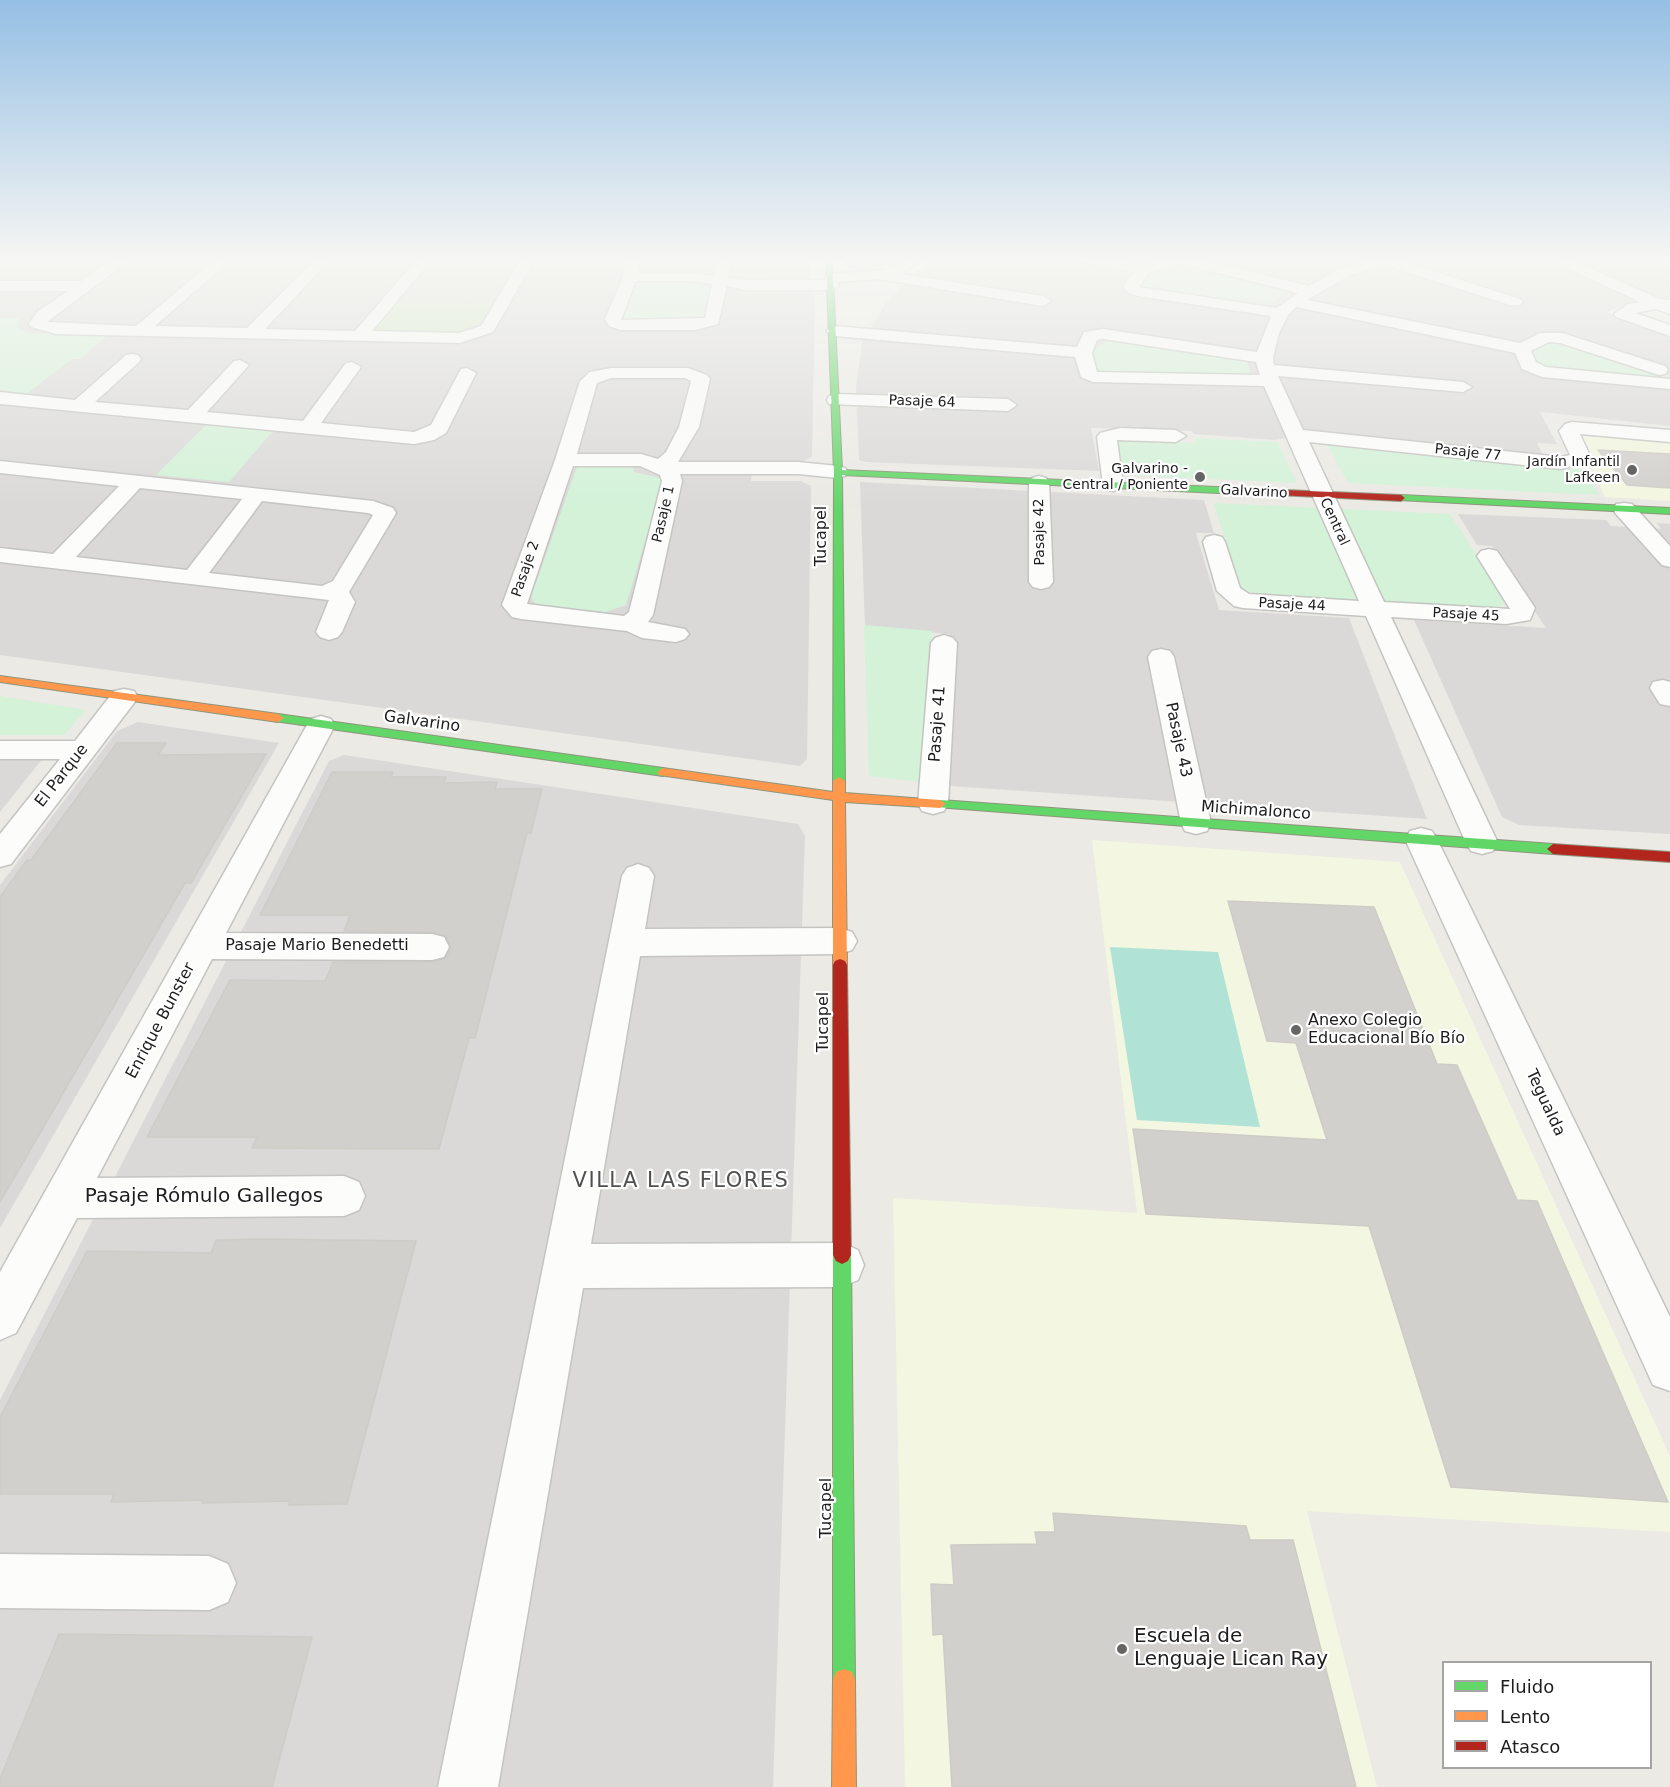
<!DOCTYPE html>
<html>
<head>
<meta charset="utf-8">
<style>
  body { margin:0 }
  #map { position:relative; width:1670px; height:1787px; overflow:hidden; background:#ebeae5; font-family:"DejaVu Sans",sans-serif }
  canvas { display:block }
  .legend { position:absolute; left:1442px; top:1661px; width:210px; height:108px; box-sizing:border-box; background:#fff; border:2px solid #a5a5a5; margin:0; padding:8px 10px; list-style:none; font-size:18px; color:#1d1d1d }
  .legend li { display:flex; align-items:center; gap:12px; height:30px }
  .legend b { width:30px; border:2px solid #a5a5a5 }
</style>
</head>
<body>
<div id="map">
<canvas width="1670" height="1787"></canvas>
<ul class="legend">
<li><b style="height:8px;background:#63d668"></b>Fluido</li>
<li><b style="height:8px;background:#ff974d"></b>Lento</li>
<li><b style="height:8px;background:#b3261e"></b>Atasco</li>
</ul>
</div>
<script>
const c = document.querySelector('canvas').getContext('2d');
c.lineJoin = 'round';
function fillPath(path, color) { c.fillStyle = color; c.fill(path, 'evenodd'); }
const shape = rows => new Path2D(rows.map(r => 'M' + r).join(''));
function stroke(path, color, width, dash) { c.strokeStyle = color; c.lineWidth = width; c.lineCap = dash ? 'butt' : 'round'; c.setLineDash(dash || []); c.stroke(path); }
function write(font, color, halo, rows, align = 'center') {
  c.font = font + ' "DejaVu Sans",sans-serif'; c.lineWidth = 4.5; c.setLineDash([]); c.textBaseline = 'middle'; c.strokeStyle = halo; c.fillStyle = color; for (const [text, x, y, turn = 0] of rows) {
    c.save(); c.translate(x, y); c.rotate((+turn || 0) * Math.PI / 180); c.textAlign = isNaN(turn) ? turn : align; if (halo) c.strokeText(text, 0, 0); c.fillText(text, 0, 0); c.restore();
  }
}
const residential = shape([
  [0,257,810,257,810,278,774,278,773,290,815,292,812,457,803,461,753,461,751,481,801,481,811,486,807,759,800,766,0,655],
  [937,257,1670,257,1670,300,1632,302,1605,312,1670,334,1670,426,1540,412,1557,444,1537,443,1543,455,1316,433,1275,440,1194,434,1191,431,1091,428,1099,471,866,462,859,460,856,386,862,343,885,304,909,278],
  [860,482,1204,500,1214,533,1196,533,1219,610,1349,618,1427,819,950,786,949,634,865,627],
  [1458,514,1606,520,1611,526,1661,529,1657,523,1670,524,1670,834,1519,825,1502,817,1414,620,1546,628,1492,546,1477,545],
  [138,722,279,743,0,1228,0,885,117,731],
  [344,755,798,824,805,836,773,1787,0,1787,0,1400,329,761],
  [0,758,43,758,0,812]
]);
const education = shape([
  [1577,435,1670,444,1670,501,1605,497],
  [1092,840,1400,862,1670,1456,1670,1532,1307,1511,1377,1787,905,1787,893,1198,1137,1213]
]);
const grass = shape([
  [394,303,493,304,477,328,455,335,370,333]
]);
const park = shape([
  [844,257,904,257,875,273,856,272,845,265],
  [1174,261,1291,288,1265,308,1144,290,1138,287,1143,275],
  [690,279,695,284,711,289,707,319,627,322,620,320,632,284,642,280],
  [0,318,20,318,18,326,20,330,31,333,107,336,80,359,72,359,25,395,0,393],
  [1108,340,1246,359,1252,378,1099,372,1091,353],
  [1551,340,1663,373,1670,376,1670,381,1539,368,1528,351],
  [206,425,273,431,229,482,156,475],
  [1196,438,1278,442,1297,483,1122,475,1116,439,1195,443],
  [1327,444,1583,470,1599,495,1348,483],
  [588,463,632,464,634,472,664,479,626,605,606,612,536,605,531,597,577,467],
  [1214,503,1450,514,1507,602,1494,610,1259,596,1239,587],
  [864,625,932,631,920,782,869,776],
  [0,696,86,710,64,735,0,735]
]);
const pitch = shape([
  [1110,947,1218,952,1260,1127,1137,1120]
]);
const building = shape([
  [1598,450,1670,454,1670,488,1627,485,1598,450],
  [117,743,166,743,158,755,266,754,191,883,185,883,0,1202,0,897,27,860,31,860,117,743],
  [332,772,393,772,391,777,446,777,444,783,497,782,495,789,542,789,531,833,527,833,475,1038,469,1038,439,1149,252,1148,257,1137,147,1137,230,980,325,981,333,962,432,962,446,958,451,948,446,936,433,932,344,931,350,915,260,915,332,772],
  [1228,901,1374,907,1437,1064,1457,1065,1517,1200,1537,1201,1668,1502,1451,1487,1369,1226,1146,1214,1133,1129,1327,1140,1296,1043,1267,1041,1228,901],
  [264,1239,416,1241,347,1504,289,1505,290,1501,202,1503,203,1500,111,1502,114,1494,0,1494,0,1417,87,1251,211,1253,216,1240,264,1239],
  [1053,1513,1246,1526,1250,1540,1293,1540,1356,1787,952,1787,943,1634,933,1635,931,1584,954,1585,951,1545,1037,1544,1035,1532,1055,1532,1053,1513],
  [59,1634,312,1637,272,1787,0,1787,0,1779,59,1634]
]);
const street = shape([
  [121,257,142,257,119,268,47,322,136,326,218,257,234,257,155,326,247,328,318,257,333,257,265,329,355,331,419,257,434,257,372,331,459,333,481,326,522,257,536,257,493,332,460,343,56,334,31,327,29,324,37,312,68,291,0,291,0,281,81,281,109,262,121,257],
  [626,257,640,257,638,273,694,273,714,276,718,257,732,257,728,278,746,280,825,280,826,275,831,274,888,270,908,257,926,257,901,274,1043,296,1051,301,1043,306,879,279,837,282,839,285,836,288,831,290,746,290,727,286,718,324,696,330,621,330,609,326,605,319,623,277,626,257],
  [636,281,694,281,712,284,705,318,621,320,636,281],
  [1071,257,1102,257,1143,265,1163,257,1190,257,1309,286,1340,269,1377,257,1400,257,1398,260,1520,299,1523,302,1520,305,1510,305,1384,265,1350,275,1307,300,1520,343,1540,333,1562,333,1665,366,1668,370,1665,374,1659,375,1560,343,1549,342,1531,351,1536,362,1546,367,1670,379,1670,389,1542,377,1522,369,1515,353,1296,307,1288,315,1279,333,1273,358,1274,365,1463,382,1472,387,1463,392,1278,376,1303,430,1561,457,1570,455,1559,431,1565,424,1572,422,1670,430,1670,442,1580,434,1591,458,1588,462,1561,469,1309,442,1384,602,1510,609,1477,556,1481,551,1489,549,1497,551,1535,608,1530,620,1506,624,1391,617,1498,843,1493,851,1482,854,1471,851,1466,843,1366,616,1243,608,1234,606,1217,591,1203,542,1206,537,1214,535,1222,537,1225,542,1240,588,1249,594,1359,601,1264,386,1093,382,1081,377,1075,357,834,336,826,331,834,326,1077,347,1084,332,1103,329,1257,352,1271,316,1138,296,1128,293,1123,286,1134,272,1078,261,1071,257],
  [1179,263,1298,293,1277,308,1139,287,1149,273,1179,263],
  [1103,339,1256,362,1260,375,1097,372,1092,353,1097,340,1103,339],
  [1544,257,1564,257,1660,299,1670,300,1670,314,1656,309,1635,313,1670,325,1670,336,1616,317,1614,314,1628,304,1640,302,1544,257],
  [132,354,138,355,141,359,138,363,95,402,188,410,234,361,240,360,249,365,207,412,303,421,346,363,352,362,361,367,321,423,414,432,431,425,461,369,467,368,476,373,446,433,434,440,414,444,0,404,0,392,75,400,126,355,132,354],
  [611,368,688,368,707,375,710,379,699,427,678,462,798,462,838,466,845,468,848,472,845,476,838,478,798,474,680,474,682,481,653,615,648,622,685,629,689,634,685,639,676,642,642,638,627,631,521,619,512,617,502,605,555,460,580,381,590,372,611,368],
  [611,378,685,378,691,381,679,427,666,452,658,459,641,454,577,454,597,383,611,378],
  [573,466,640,466,660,475,662,481,629,612,624,616,527,604,573,466],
  [836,394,1008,399,1017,405,1008,411,829,404,827,400,829,396,836,394],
  [1120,428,1176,430,1186,436,1176,442,1117,440,1123,485,1120,489,1113,491,1106,489,1103,485,1097,437,1100,433,1120,428],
  [0,461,373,501,393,508,396,513,349,592,355,602,342,632,338,637,329,640,320,637,316,632,329,600,0,562,0,548,53,554,119,486,0,473,0,461],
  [140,488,242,499,187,570,76,557,140,488],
  [262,501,368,513,373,515,333,581,322,586,209,573,262,501],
  [1039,476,1046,478,1049,482,1053,582,1049,587,1041,589,1033,587,1029,582,1029,482,1032,478,1039,476],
  [1624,503,1632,504,1670,546,1670,567,1662,565,1616,514,1613,509,1616,504,1624,503],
  [944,635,953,638,957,643,948,804,944,811,933,814,922,811,918,804,931,643,935,638,944,635],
  [1161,649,1170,651,1174,657,1211,823,1207,831,1196,834,1185,831,1181,823,1148,657,1152,651,1161,649],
  [1663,680,1670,682,1670,706,1660,704,1650,688,1653,682,1663,680],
  [124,689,134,691,138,697,134,703,11,864,0,867,0,834,60,759,0,759,0,741,75,741,114,691,124,689],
  [321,716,331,719,335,725,226,933,432,934,444,937,449,947,444,957,432,960,212,959,97,1178,344,1176,359,1182,365,1196,359,1210,344,1216,77,1218,16,1333,0,1340,0,1272,307,725,311,719,321,716],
  [1421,828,1432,831,1437,839,1670,1317,1670,1391,1653,1385,1405,839,1410,831,1421,828],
  [638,864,649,868,654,876,645,929,840,928,852,932,857,941,852,950,840,954,640,956,591,1244,842,1243,858,1250,864,1265,858,1280,842,1287,583,1288,498,1787,438,1787,622,876,627,868,638,864],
  [0,1554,209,1556,228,1564,236,1583,228,1602,209,1610,0,1608,0,1554]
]);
const fast = shape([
  [826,257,832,257,842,470,1239,488,1243,491,1239,494,842,475,845,781,839,785,833,781,834,472,826,257],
  [1401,495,1670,508,1670,514,1398,500,1397,498,1401,495],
  [278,714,663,768,669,772,663,776,274,721,274,715,278,714],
  [940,800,1553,844,1559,849,1553,854,936,807,934,804,940,800],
  [842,1246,848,1249,851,1255,855,1680,852,1688,844,1691,836,1688,833,1680,833,1255,836,1249,842,1246]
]);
const slow = shape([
  [0,676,278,714,284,718,278,722,0,682,0,676],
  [663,768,833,792,833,781,839,777,845,781,845,793,940,800,946,804,940,808,845,802,847,965,845,969,840,971,835,969,833,965,833,800,659,775,657,772,663,768],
  [844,1669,852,1672,855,1680,856,1787,832,1787,833,1680,836,1672,844,1669]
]);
const jam = shape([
  [1239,488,1401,495,1405,498,1401,501,1236,493,1235,491,1239,488],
  [1553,844,1670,852,1670,862,1553,854,1547,849,1553,844],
  [840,959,845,961,847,965,851,1255,848,1261,842,1264,836,1261,833,1255,833,965,835,961,840,959]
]);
const markers = [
  [1632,470,6,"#656563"],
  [1200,477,6,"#656563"],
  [1296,1030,6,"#656563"],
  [1122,1649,6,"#656563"]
];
const farStreetnames = [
  ["Pasaje 64",922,402,2],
  ["Pasaje 77",1468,453,6],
  ["Galvarino",1254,492,3],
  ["Pasaje 1",664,514,-77],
  ["Central",1334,522,65],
  ["Pasaje 42",1040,532,-91],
  ["Pasaje 2",526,569,-71],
  ["Pasaje 44",1292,605,3],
  ["Pasaje 45",1466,615,3]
];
const farPoinames = [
  ["Jardín Infantil",1620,462],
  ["Lafkeen",1620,478],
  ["Galvarino -",1188,469],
  ["Central / Poniente",1188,485]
];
const streetNames = [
  ["Tucapel",822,536,-90],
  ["Galvarino",422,722,8],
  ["Pasaje 41",938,724,-86],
  ["Pasaje 43",1178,740,78],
  ["El Parque",62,776,-52],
  ["Michimalonco",1256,811,4],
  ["Pasaje Mario Benedetti",317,946],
  ["Enrique Bunster",161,1021,-62],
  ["Tucapel",824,1022,-90],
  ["Tegualda",1545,1103,65],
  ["Tucapel",827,1508,-90]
];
const poiNames = [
  ["Anexo Colegio",1308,1021],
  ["Educacional Bío Bío",1308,1039]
];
const nearStreetnames = [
  ["Pasaje Rómulo Gallegos",204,1197]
];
const nearPoinames = [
  ["Escuela de",1134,1637],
  ["Lenguaje Lican Ray",1134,1660]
];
const nearNeighbourhoodnames = [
  ["VILLA LAS FLORES",681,1182]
];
fillPath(residential, '#dad9d7');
fillPath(education, '#f3f6e0');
fillPath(grass, '#d2e9c3');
fillPath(park, '#d3f2d8');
fillPath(pitch, '#b0e3d5');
fillPath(building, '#d2d0cc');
stroke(building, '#ceccc6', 1.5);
stroke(street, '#c4c4c1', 3);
stroke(fast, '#8f957d', 2);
stroke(slow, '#8f957d', 2);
stroke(jam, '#8f957d', 2);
fillPath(street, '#fcfcfb');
fillPath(fast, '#63d668');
fillPath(slow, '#ff974d');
fillPath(jam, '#b3261e');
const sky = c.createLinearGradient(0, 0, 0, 508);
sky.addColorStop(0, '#95bfe4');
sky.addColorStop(0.51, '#f6f6f3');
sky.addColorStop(1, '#f6f6f300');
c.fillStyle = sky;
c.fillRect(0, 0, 1670, 508);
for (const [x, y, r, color] of markers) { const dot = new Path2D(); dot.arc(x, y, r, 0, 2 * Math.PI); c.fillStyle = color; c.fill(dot); stroke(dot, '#fff', 2); }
write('14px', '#1d1d1d', '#fff', farStreetnames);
write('14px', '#1d1d1d', '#fff', farPoinames, 'right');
write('16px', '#1d1d1d', '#fff', streetNames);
write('16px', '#1d1d1d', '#fff', poiNames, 'left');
write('20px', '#1d1d1d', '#fff', nearStreetnames);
write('20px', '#1d1d1d', '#fff', nearPoinames, 'left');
c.letterSpacing = '1.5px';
write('21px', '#505050', '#fff', nearNeighbourhoodnames);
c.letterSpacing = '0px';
</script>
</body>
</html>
